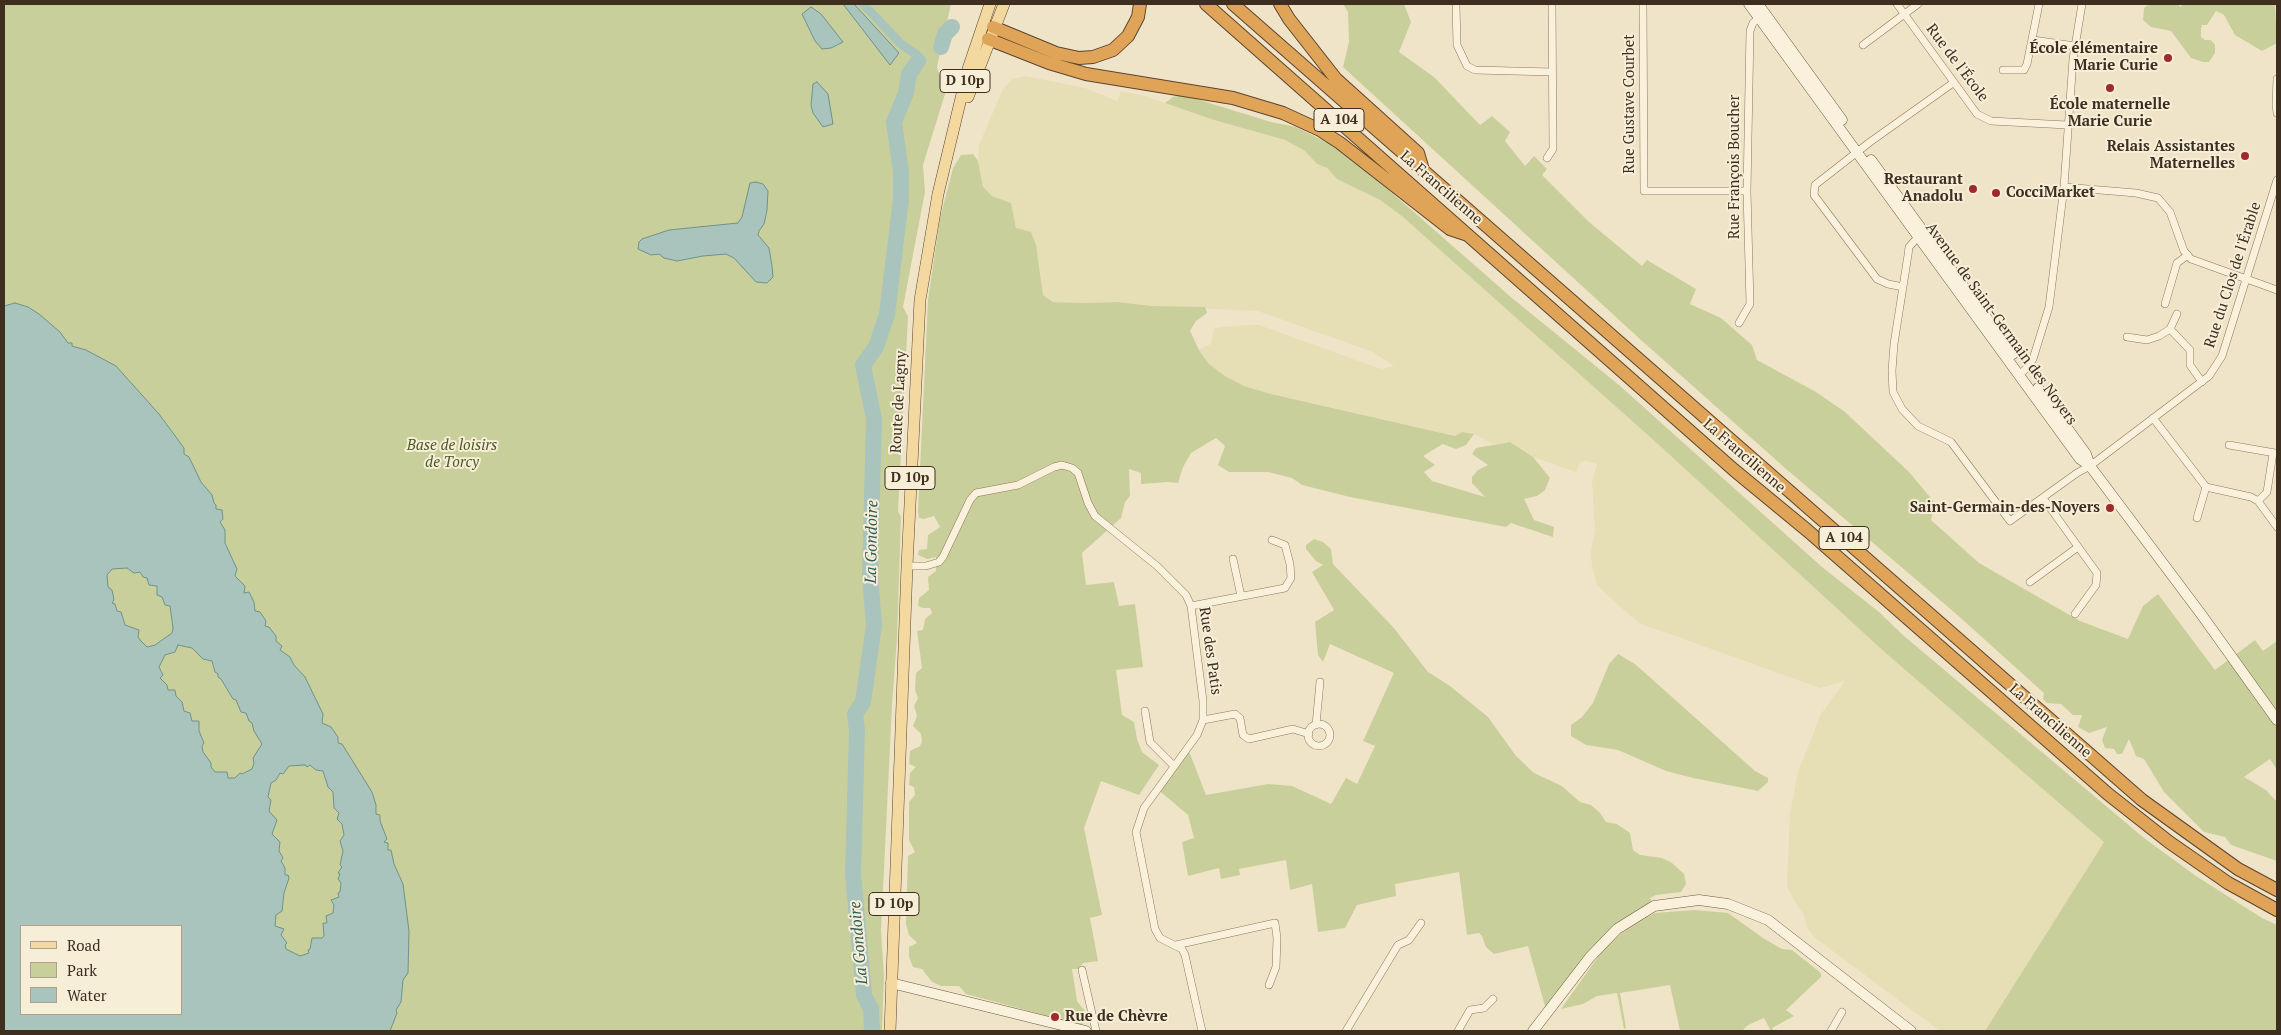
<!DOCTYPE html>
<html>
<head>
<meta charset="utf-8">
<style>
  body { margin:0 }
  #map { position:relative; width:2281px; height:1035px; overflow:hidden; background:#f0e4c8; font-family:"PT Serif",serif }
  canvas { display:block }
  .frame { position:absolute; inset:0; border:5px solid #3d2e20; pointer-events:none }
  .legend { position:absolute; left:20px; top:925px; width:162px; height:90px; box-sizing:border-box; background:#f7eed8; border:1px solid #ada18e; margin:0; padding:6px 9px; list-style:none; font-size:15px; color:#3d2e20 }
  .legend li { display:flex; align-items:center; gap:10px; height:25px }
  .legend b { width:25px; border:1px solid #ada18e }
</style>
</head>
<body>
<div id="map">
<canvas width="2281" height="1035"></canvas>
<div class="frame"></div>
<ul class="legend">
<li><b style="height:6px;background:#f3d9a0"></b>Road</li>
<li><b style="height:14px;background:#c9cf9b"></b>Park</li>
<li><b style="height:14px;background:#a9c4bc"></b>Water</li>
</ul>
</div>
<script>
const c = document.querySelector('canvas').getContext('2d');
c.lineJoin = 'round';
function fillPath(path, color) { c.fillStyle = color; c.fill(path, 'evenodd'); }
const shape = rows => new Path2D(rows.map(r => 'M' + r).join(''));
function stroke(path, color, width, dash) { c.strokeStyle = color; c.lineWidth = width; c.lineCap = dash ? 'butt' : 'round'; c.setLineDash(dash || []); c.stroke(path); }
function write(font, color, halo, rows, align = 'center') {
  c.font = font + ' "PT Serif",serif'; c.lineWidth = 4; c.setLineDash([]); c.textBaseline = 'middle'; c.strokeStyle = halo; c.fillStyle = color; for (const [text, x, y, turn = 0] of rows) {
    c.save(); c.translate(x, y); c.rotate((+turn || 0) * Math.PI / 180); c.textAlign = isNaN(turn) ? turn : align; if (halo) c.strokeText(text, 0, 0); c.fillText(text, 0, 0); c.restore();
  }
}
const farmland = shape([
  [1025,76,1085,88,1117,101,1121,91,1145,96,1214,120,1284,140,1305,151,1317,164,1327,168,1337,179,1380,200,1403,217,1659,445,1880,648,2104,842,1985,1031,1940,1031,1814,937,1808,929,1804,915,1793,899,1787,885,1790,814,1798,772,1821,714,1845,681,1820,688,1639,623,1616,603,1597,585,1592,567,1591,550,1595,530,1592,482,1597,464,1586,461,1580,462,1576,472,1533,457,1510,442,1493,444,1474,434,1462,432,1456,436,1271,394,1244,386,1225,376,1209,364,1199,350,1211,344,1214,328,1248,325,1259,325,1381,369,1394,366,1373,352,1258,311,1152,306,1118,302,1085,303,1053,302,1043,295,1036,245,1016,228,1011,203,992,196,983,187,978,161,979,145,1003,89,1012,79]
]);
const green = shape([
  [4,4,951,4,937,67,945,94,923,165,925,192,903,307,908,316,898,511,901,517,897,639,892,705,881,931,884,976,882,1031,4,1031],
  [21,926,181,926,181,1014,21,1014],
  [1343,4,1404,4,1411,22,1399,52,1434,77,1480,125,1492,116,1510,132,1505,141,1525,166,1534,156,1547,169,1542,175,1589,222,1642,266,1647,260,1696,289,1690,304,1721,318,1752,345,1757,360,1816,392,1845,412,1909,472,1935,503,1931,520,1979,563,2080,621,2128,639,2143,606,2158,594,2215,670,2255,640,2263,651,2277,641,2277,770,2270,759,2244,777,2266,790,2277,802,2277,861,2231,845,2225,837,2204,832,2164,792,2144,759,2136,756,2129,739,2122,754,2117,754,2114,749,2105,748,2102,740,2107,727,2089,733,2078,727,2082,715,2073,715,2061,704,2047,703,2043,699,2044,693,1954,612,1785,468,1641,340,1343,67,1349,42,1348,12],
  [2149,4,2177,4,2181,7,2182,4,2275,4,2277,43,2262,51,2235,35,2224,15,2216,11,2207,25,2202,25,2201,29,2201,37,2205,40,2211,40,2215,45,2215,53,2209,62,2203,62,2191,58,2171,31,2151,27,2143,20,2144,8],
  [1183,95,1271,122,1296,127,1332,145,1359,164,1512,298,1619,385,1822,567,1879,612,1904,636,2144,838,2196,876,2262,918,2277,925,2276,1031,1985,1031,2104,842,1880,648,1659,445,1403,217,1380,200,1337,179,1327,168,1317,164,1305,151,1285,140,1214,120,1165,103,1173,97],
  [973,154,978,161,983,187,992,196,1011,203,1016,228,1031,232,1036,245,1043,295,1053,302,1085,303,1118,302,1152,306,1205,307,1207,313,1196,321,1190,331,1199,350,1209,364,1225,376,1244,386,1271,394,1455,436,1462,432,1474,434,1466,445,1456,449,1443,444,1423,456,1435,465,1424,472,1432,481,1485,497,1472,483,1472,477,1478,470,1488,465,1472,454,1476,448,1510,442,1533,457,1550,478,1545,490,1537,496,1524,499,1534,520,1554,527,1553,537,1511,523,1506,527,1350,497,1302,485,1292,478,1268,472,1229,472,1218,465,1225,446,1216,438,1191,453,1183,467,1178,483,1168,482,1141,484,1141,473,1129,469,1130,496,1125,502,1121,518,1082,553,1086,585,1114,582,1119,606,1135,604,1143,667,1116,670,1122,715,1134,722,1137,739,1142,752,1159,765,1139,795,1101,781,1084,828,1102,915,1090,918,1098,961,1083,963,1078,969,1072,969,1077,1001,1087,1014,1087,1021,1081,1025,966,994,959,986,941,986,932,982,922,969,913,967,909,957,909,947,917,943,909,935,906,924,908,856,915,852,909,840,909,802,915,795,914,787,909,785,910,773,916,767,909,764,910,751,920,746,922,741,921,734,913,726,917,716,914,706,918,698,915,690,916,673,922,668,917,631,923,630,925,619,932,613,930,608,923,608,918,606,919,598,929,590,928,577,936,571,936,557,927,559,918,555,919,550,927,549,928,535,940,527,934,516,924,519,919,518,918,511,928,300,940,218,953,168,961,155],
  [1314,539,1323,542,1331,549,1333,564,1393,627,1428,672,1450,686,1488,717,1516,756,1534,773,1562,786,1580,802,1591,805,1600,813,1606,822,1617,824,1630,833,1633,850,1640,855,1662,858,1672,863,1684,874,1686,884,1681,892,1656,895,1650,898,1654,906,1629,920,1547,1013,1528,946,1494,954,1486,947,1482,936,1479,933,1467,935,1459,872,1395,884,1396,896,1357,905,1345,928,1318,932,1312,884,1290,890,1286,860,1239,869,1240,875,1221,879,1219,868,1188,876,1182,842,1194,838,1188,815,1156,788,1187,746,1206,795,1268,784,1292,786,1331,804,1346,778,1357,784,1375,746,1363,741,1394,673,1330,644,1323,662,1318,655,1315,622,1334,610,1312,572,1323,565,1316,561,1306,549,1306,545],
  [1618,654,1635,664,1755,771,1768,778,1768,782,1758,791,1693,778,1666,771,1618,750,1586,745,1571,736,1571,725,1582,717,1593,703,1609,664],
  [1694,910,1728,913,1763,938,1782,949,1792,950,1821,973,1821,977,1786,1010,1794,1016,1772,1028,1774,1031,1771,1031,1764,1018,1748,1025,1742,1031,1680,1031,1670,985,1620,993,1626,1028,1624,1029,1617,993,1597,996,1583,1004,1561,1009,1600,954,1613,940,1634,924,1655,913]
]);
const water = shape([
  [843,4,854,4,899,53,890,65,843,4],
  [811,7,821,14,843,42,831,48,822,49,815,41,802,14,811,7],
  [817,82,828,94,833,124,823,127,813,113,811,105,813,84,817,82],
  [756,182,763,184,768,191,767,210,764,224,759,231,758,235,769,248,772,266,773,277,767,283,756,282,734,258,726,254,703,256,677,261,664,258,659,254,651,255,638,249,639,242,642,239,669,230,738,223,742,217,750,183,756,182],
  [15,303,28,307,39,314,60,332,68,343,72,343,72,346,86,350,116,366,159,414,184,448,184,454,189,457,201,482,212,495,214,503,216,505,216,509,222,510,223,519,220,522,225,530,225,543,237,569,235,576,245,586,244,593,249,592,254,602,255,611,260,612,266,621,265,626,269,627,276,636,276,641,282,646,280,650,290,657,294,665,305,677,323,714,322,723,331,727,338,737,338,743,342,744,372,792,376,805,376,814,380,815,380,821,387,839,384,842,388,843,388,850,391,850,394,864,403,884,409,931,408,973,403,980,401,1002,396,1010,397,1013,390,1031,4,1031,4,306,15,303],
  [127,568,134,573,140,572,143,577,147,578,149,585,157,586,157,595,162,597,165,605,170,606,173,628,172,633,155,645,147,647,141,641,138,637,139,630,125,625,121,612,117,611,115,604,112,603,114,600,112,590,108,587,107,575,112,569,127,568],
  [178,645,192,648,203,659,212,661,215,672,218,674,218,677,221,679,233,699,236,700,241,712,246,713,249,721,252,723,254,731,262,744,253,758,254,763,252,769,242,774,240,773,235,778,228,778,227,772,215,772,211,767,211,763,203,752,202,746,204,743,199,731,199,721,192,721,190,713,184,711,182,702,176,696,175,690,168,690,167,685,160,678,163,675,159,667,165,655,175,652,178,645],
  [305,765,307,767,310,765,316,770,323,771,328,787,333,792,334,808,339,813,337,819,342,824,344,835,340,841,343,851,340,865,342,867,338,873,340,874,338,879,341,883,340,892,338,893,339,897,331,900,334,905,333,913,326,916,327,923,323,923,324,936,322,938,312,938,310,949,308,950,309,953,300,956,286,949,285,945,287,943,281,935,284,929,275,926,276,915,282,911,284,893,289,878,288,875,285,875,285,868,281,861,283,858,279,851,280,842,272,834,277,820,269,811,271,800,268,797,271,783,276,780,280,773,283,774,289,766,305,765],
  [181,926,181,1014,21,1014,21,926,181,926]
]);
const canal = shape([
  [863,4,902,45,917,55,918,61]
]);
const river = shape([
  [941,47,945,34,952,27],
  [872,1031,871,1009,864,995,853,874,857,731,855,714,863,702,874,625,870,576,874,419,863,365,876,347,887,314,901,199,901,172,894,122,906,93,909,74,918,61]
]);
const street = shape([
  [1456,4,1457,45,1467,66,1475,70,1552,72],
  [1643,4,1644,191,1747,191],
  [1897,4,1977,114,1991,121,2067,125],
  [2033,40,2075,46],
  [1863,45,1918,4],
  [2003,70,2024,70,2027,64,2039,4],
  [2277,79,2276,105,2277,113],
  [1547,158,1553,149,1552,4],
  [2064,187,2136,193,2158,198,2170,212,2184,251,2191,259,2277,290],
  [1918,237,1909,247,1908,255,1894,344,1892,371,1893,392,1902,409,1918,426,1951,442,2010,521,2077,473,2090,466,2209,376,2222,356,2277,180],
  [1903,287,1888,284,1877,279,1814,195,1815,185,1870,142,1953,83],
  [2165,304,2177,263,2188,255],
  [1739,323,1750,304,1747,191,1750,31,1753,23,1761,16],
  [2170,329,2177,314],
  [2127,337,2147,340,2159,336,2170,329,2190,350,2190,365,2202,382],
  [2020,374,2028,367,2033,359,2049,307,2064,187,2073,59,2082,4],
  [2153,418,2206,487,2251,497,2258,501,2277,527],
  [2229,445,2275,453],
  [2043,498,2097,573,2096,585,2075,614],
  [2258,501,2267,492,2273,453],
  [2197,518,2206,487],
  [1233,559,1241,596],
  [907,566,926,566,939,562,943,557,970,500,976,493,1018,485,1054,467,1062,465,1072,468,1078,473,1088,503,1095,516,1157,566,1186,595,1191,606,1203,701,1203,720,1197,735,1144,808,1136,832,1155,929,1160,938,1182,949,1185,955,1202,1031],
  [2030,582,2078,547],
  [1191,606,1285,588,1291,578,1290,564,1285,545,1272,540],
  [1145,711,1150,742,1173,765],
  [1203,720,1235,714,1240,718,1243,735,1249,739,1293,729,1309,734],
  '1308 735a11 11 0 1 1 22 0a11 11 0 1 1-22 0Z',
  [1316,725,1320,682],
  [1176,945,1275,923,1277,938,1276,967,1269,985],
  [1082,970,1096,1031],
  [1346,1031,1398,945,1409,940,1421,923],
  [1458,1031,1470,1010,1484,1008,1493,999],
  [1831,1031,1842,1012]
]);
const secondary = shape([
  [1749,4,2080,459,2090,466,2201,614,2277,720],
  [1758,4,1842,120],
  [1871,160,2013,354],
  [2038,388,2086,454,2090,466],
  [891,983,1086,1031],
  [1533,1031,1590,957,1617,929,1654,906,1699,900,1728,904,1768,920,1911,1031]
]);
const primary = shape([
  [968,97,1004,4],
  [890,1031,907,566,920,300,938,194,968,69,990,4]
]);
const highway = shape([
  [1206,4,1734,470,1808,531,2108,794,2169,842,2228,883,2277,910],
  [1233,4,2142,800,2238,869,2277,890],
  [1280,4,1289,19,1336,79,1418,153,1423,170],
  [993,27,1056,53,1079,58,1093,57,1113,50,1128,36,1138,17,1140,4],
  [988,39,1049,63,1086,74,1233,98,1283,113,1320,130,1340,143,1450,229,1465,234]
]);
const markers = [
  [2168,58,5,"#9e2a2b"],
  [2110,88,5,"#9e2a2b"],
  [2245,156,5,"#9e2a2b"],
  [1973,189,5,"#9e2a2b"],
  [1996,193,5,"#9e2a2b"],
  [2110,508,5,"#9e2a2b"],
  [1055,1017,5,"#9e2a2b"]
];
const shields = [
  [965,81,50],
  [1339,120,50],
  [910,478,50],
  [1844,538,50],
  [894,904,50]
];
const shieldNames = [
  ["D 10p",965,81],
  ["A 104",1339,120],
  ["D 10p",910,478],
  ["A 104",1844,538],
  ["D 10p",894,904]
];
const poiNames = [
  ["École élémentaire",2158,49],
  ["Marie Curie",2158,66],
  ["École maternelle",2110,105,"center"],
  ["Marie Curie",2110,122,"center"],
  ["Relais Assistantes",2235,147],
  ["Maternelles",2235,164],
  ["Restaurant",1963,180],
  ["Anadolu",1963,197],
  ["CocciMarket",2006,193,"left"],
  ["Saint-Germain-des-Noyers",2100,508],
  ["Rue de Chèvre",1065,1017,"left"]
];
const streetNames = [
  ["Rue de l'École",1957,63,53],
  ["Rue Gustave Courbet",1630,104,-90],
  ["Rue François Boucher",1735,167,-90],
  ["La Francilienne",1441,188,41],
  ["Rue du Clos de l'Érable",2233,275,-72],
  ["Avenue de Saint-Germain des Noyers",2001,324,54],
  ["Route de Lagny",899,402,-87],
  ["La Francilienne",1744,456,41],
  ["Rue des Patis",1210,651,82],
  ["La Francilienne",2050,721,41]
];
const parkNames = [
  ["Base de loisirs",452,446],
  ["de Torcy",452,463]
];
const waterNames = [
  ["La Gondoire",872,542,-89],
  ["La Gondoire",859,943,-95]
];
fillPath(farmland, '#e6deb5');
fillPath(green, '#c9cf9b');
fillPath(water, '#a9c4bc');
stroke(water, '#6f938a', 1);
stroke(canal, '#a9c4bc', 9);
stroke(river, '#a9c4bc', 16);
stroke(street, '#8d765c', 8);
stroke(secondary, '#6f573f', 11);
stroke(primary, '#5b4430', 12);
stroke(highway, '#5b4430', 14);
stroke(street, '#faf1dc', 7);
stroke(secondary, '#faf1dc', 10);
stroke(primary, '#f3d9a0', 11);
stroke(highway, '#e0a458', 12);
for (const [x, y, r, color] of markers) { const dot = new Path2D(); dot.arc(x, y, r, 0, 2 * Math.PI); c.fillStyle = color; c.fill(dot); stroke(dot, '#f7eed8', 2); }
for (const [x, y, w] of shields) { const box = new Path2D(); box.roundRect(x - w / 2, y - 11.5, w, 23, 4); c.fillStyle = '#f7eed8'; c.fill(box); stroke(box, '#3d2e20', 1); }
write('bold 14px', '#3d2e20', null, shieldNames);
write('bold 15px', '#3d2e20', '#f7eed8', poiNames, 'right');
write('15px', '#3d2e20', '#f7eed8', streetNames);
write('italic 15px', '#4d5a26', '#f7eed8', parkNames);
write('italic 16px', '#2f5d5a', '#f7eed8', waterNames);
</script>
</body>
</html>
